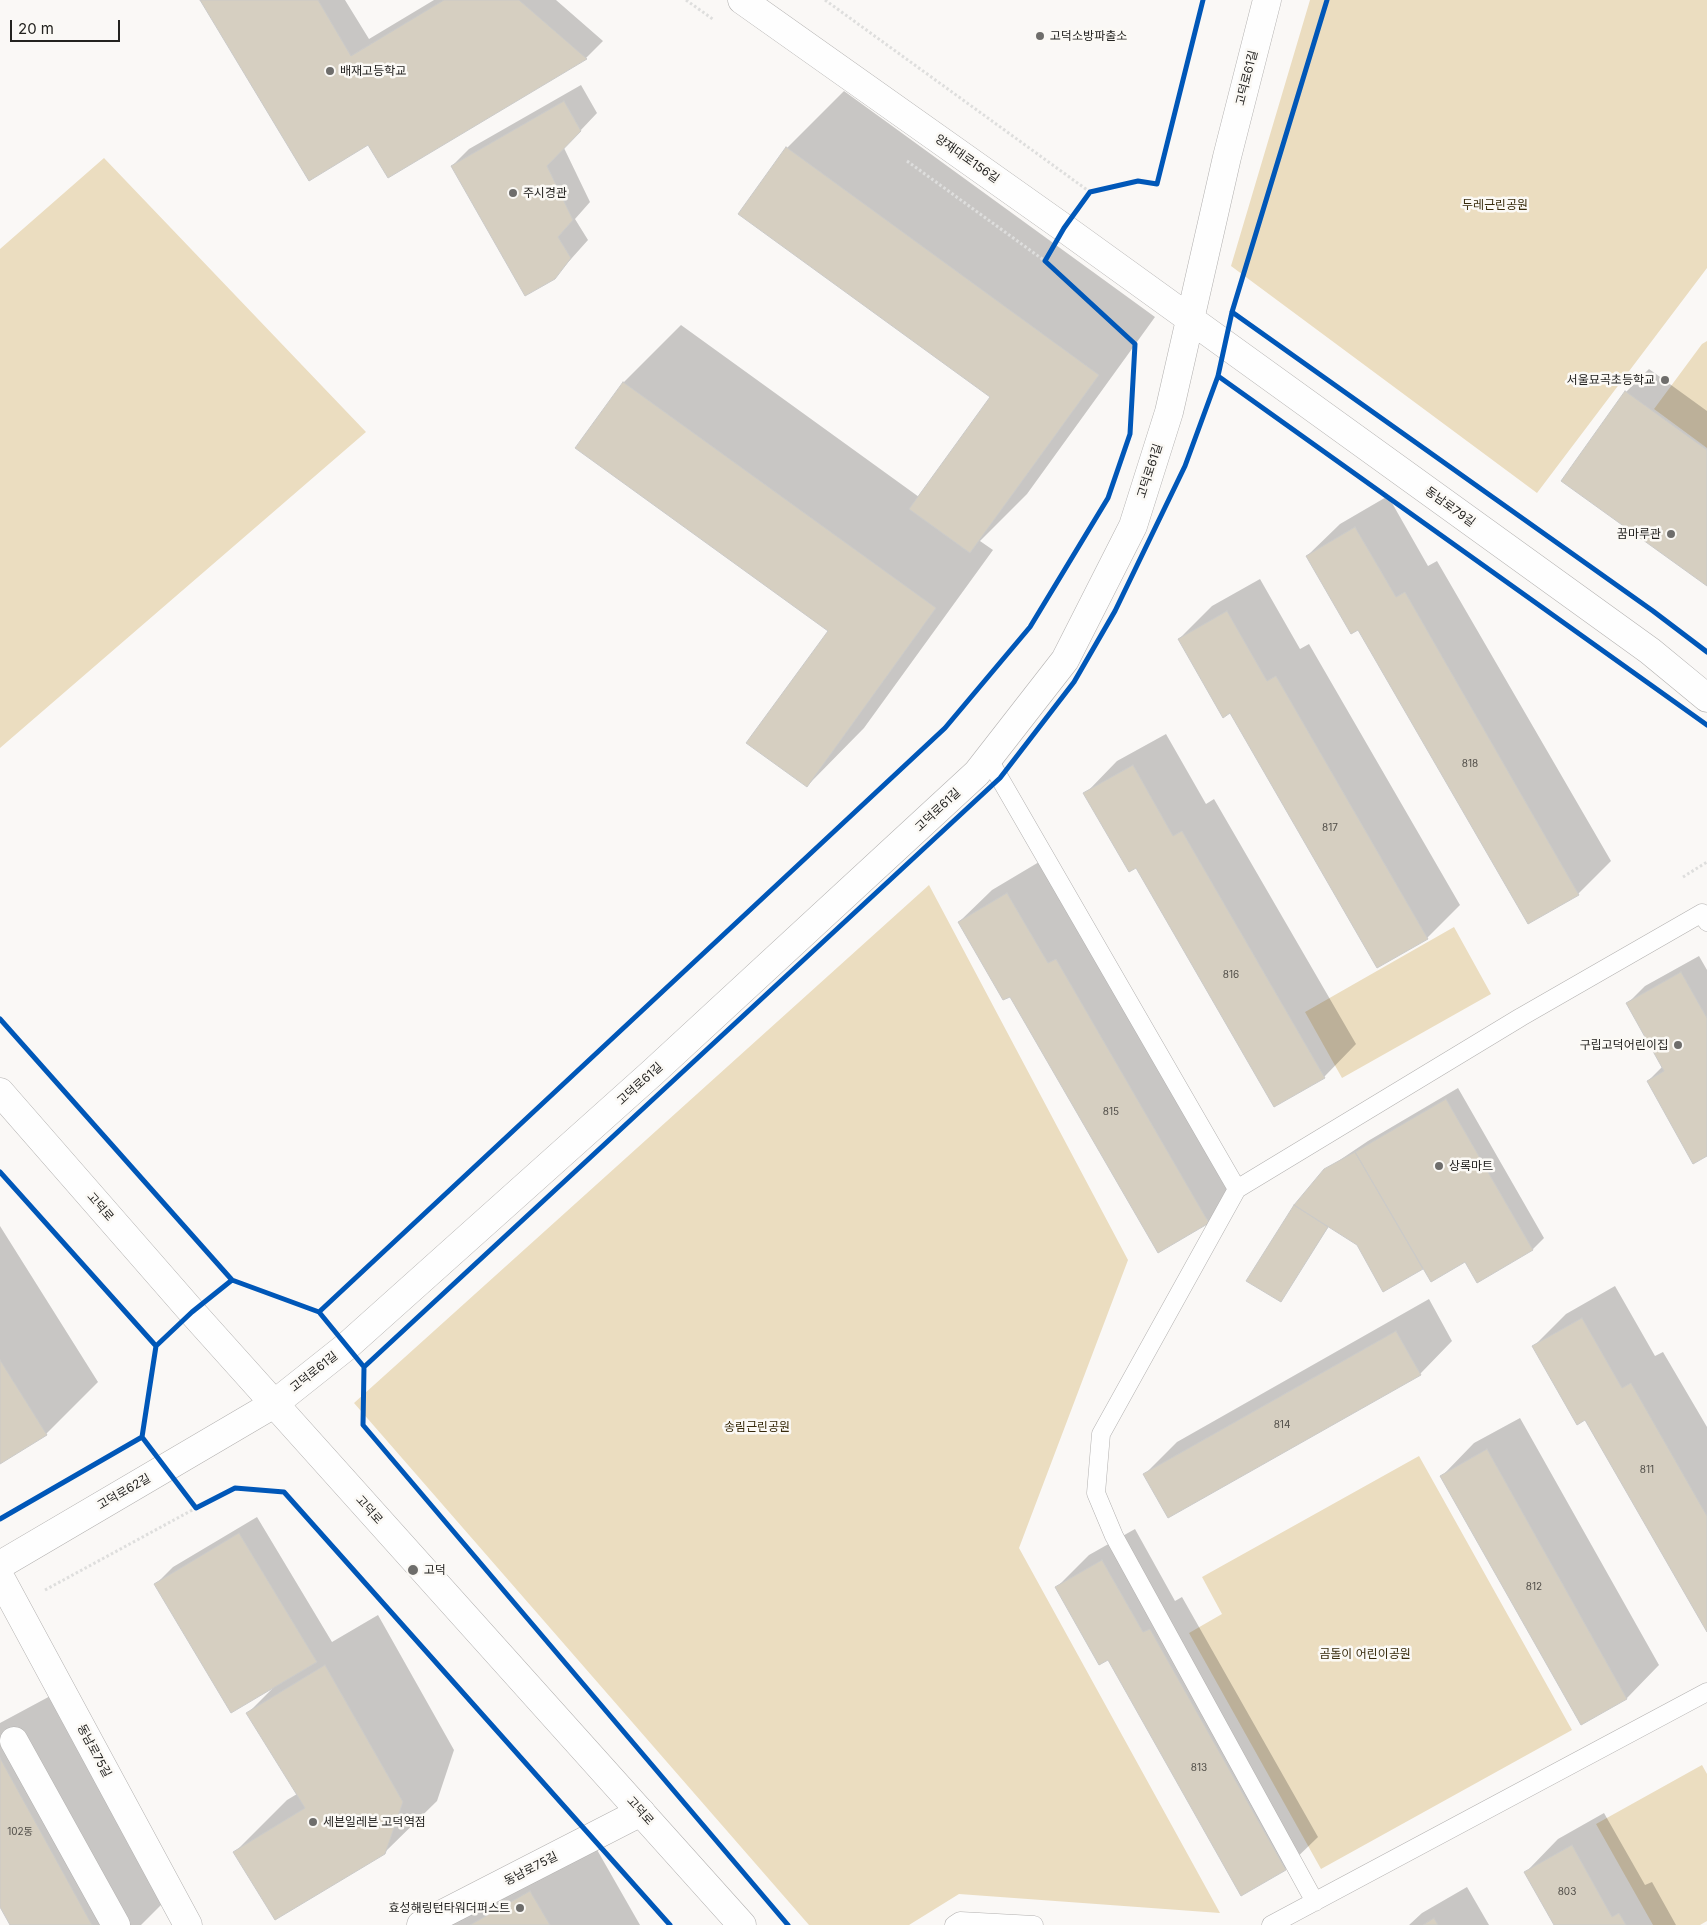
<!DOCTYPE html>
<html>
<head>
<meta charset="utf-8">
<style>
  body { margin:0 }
  #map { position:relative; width:1707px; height:1925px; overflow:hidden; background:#faf8f6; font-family:Inter,sans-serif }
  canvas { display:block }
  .scale { position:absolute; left:10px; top:20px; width:110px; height:22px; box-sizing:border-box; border:2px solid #232220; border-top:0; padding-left:6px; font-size:15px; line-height:18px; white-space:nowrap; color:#232220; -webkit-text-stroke:4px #fbf9f5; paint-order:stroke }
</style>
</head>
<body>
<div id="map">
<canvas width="1707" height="1925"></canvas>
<div class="scale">20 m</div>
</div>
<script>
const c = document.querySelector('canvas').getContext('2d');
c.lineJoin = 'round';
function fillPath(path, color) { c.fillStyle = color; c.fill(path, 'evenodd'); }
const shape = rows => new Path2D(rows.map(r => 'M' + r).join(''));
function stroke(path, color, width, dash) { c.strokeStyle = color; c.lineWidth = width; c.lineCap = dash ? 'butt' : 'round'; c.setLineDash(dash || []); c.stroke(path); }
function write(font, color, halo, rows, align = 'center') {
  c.font = font + ' Inter,"Noto Sans KR",sans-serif'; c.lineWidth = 5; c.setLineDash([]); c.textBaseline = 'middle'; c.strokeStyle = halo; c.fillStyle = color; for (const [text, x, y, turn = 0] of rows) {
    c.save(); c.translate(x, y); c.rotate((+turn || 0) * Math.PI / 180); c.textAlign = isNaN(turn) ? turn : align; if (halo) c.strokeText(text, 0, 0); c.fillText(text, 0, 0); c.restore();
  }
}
const green = shape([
  [1310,0,1707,0,1707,268,1537,493,1231,266],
  [104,158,366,432,0,748,0,249],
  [1707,341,1707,448,1654,409,1702,344],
  [929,885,1128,1260,1019,1548,1220,1913,959,1894,909,1925,809,1925,354,1403],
  [1454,927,1491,994,1342,1078,1305,1012],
  [1419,1456,1572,1730,1321,1869,1189,1633,1222,1614,1202,1577],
  [1702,1765,1707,1774,1707,1921,1700,1925,1653,1925,1596,1824]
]);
const shadow = shape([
  [202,0,345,0,369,39,434,0,556,0,603,41,586,58,389,176,369,143],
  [581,85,597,113,564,148,590,202,575,219,588,240,554,278,452,166,469,149],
  [844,91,1155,317,1027,494,980,541,993,550,864,728,807,786,829,631,576,448,624,382,681,325,919,497,992,397,787,148],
  [1649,369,1707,411,1707,585,1626,392],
  [1388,496,1428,566,1437,561,1611,861,1578,894,1529,922,1359,629,1307,556,1340,524],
  [1260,579,1300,649,1309,644,1460,905,1427,938,1179,639,1212,606],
  [1166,734,1206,804,1214,799,1356,1044,1324,1077,1136,866,1085,794,1117,761],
  [1039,862,1241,1190,1209,1222,1010,995,959,922,992,890],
  [1699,956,1707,970,1707,1154,1648,1081,1663,1066,1628,1003,1645,986],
  [1458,1088,1544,1238,1533,1249,1423,1267,1384,1290,1358,1244,1329,1226,1280,1300,1295,1206,1325,1170,1368,1141],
  [0,1226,98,1382,46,1434,0,1463],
  [1615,1286,1655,1356,1663,1352,1707,1427,1707,1630,1585,1419,1534,1346,1566,1314],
  [1429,1299,1452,1341,1420,1374,1145,1474,1177,1442],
  [1520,1418,1659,1665,1627,1698,1581,1723,1442,1476,1474,1443],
  [257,1517,332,1642,378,1615,454,1750,437,1801,384,1853,235,1852,287,1800,297,1794,248,1713,275,1686,156,1584,173,1567],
  [1135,1529,1175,1601,1182,1597,1318,1837,1285,1869,1056,1588,1089,1555],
  [54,1694,167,1899,141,1925,12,1925,0,1904,0,1723],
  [1604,1813,1645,1885,1652,1882,1676,1925,1556,1925,1526,1872,1558,1839],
  [588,1834,640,1925,449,1925],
  [1467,1887,1489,1925,1409,1925,1422,1913]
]);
const building = shape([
  [200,0,318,0,351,56,444,0,519,0,587,59,388,178,368,145,309,181,200,0],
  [564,101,581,131,547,166,573,220,558,237,571,258,555,279,525,296,451,166,564,101],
  [786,147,1099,375,970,553,909,509,990,397,738,214,786,147],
  [623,382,936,608,807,787,746,743,828,631,575,448,623,382],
  [1625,391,1707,450,1707,586,1561,481,1625,391],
  [1355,527,1396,597,1405,592,1579,895,1528,924,1358,630,1351,634,1306,556,1355,527],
  [1227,611,1267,681,1276,676,1428,939,1377,968,1230,713,1223,718,1178,639,1227,611],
  [1133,765,1173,836,1182,831,1325,1078,1274,1107,1136,868,1129,872,1083,793,1133,765],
  [1007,893,1048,963,1056,959,1209,1223,1158,1253,1010,997,1003,1000,958,922,1007,893],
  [1681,972,1707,1018,1707,1156,1693,1164,1647,1081,1664,1071,1626,1003,1681,972],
  [1446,1099,1533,1250,1477,1283,1465,1262,1431,1282,1355,1152,1446,1099],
  [1355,1152,1423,1269,1383,1292,1357,1245,1294,1205,1324,1169,1355,1152],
  [1294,1205,1328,1227,1281,1302,1246,1281,1294,1205],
  [1582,1318,1622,1388,1631,1383,1707,1516,1707,1632,1585,1420,1577,1425,1532,1346,1582,1318],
  [1396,1331,1421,1375,1168,1518,1143,1474,1396,1331],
  [0,1360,47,1435,0,1464,0,1360],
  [1487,1449,1627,1699,1581,1725,1440,1476,1487,1449],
  [239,1533,317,1662,231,1713,154,1584,239,1533],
  [1102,1560,1143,1632,1150,1629,1286,1870,1241,1896,1108,1660,1099,1665,1055,1587,1102,1560],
  [325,1665,403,1802,385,1854,275,1920,233,1852,305,1808,246,1713,325,1665],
  [0,1758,92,1925,10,1925,0,1907,0,1758],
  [1572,1845,1612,1917,1619,1913,1626,1925,1554,1925,1524,1872,1572,1845],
  [530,1891,550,1925,470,1925,530,1891],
  [1434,1918,1438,1925,1423,1925,1434,1918]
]);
const path = shape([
  [686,0,714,20],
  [825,0,1090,192],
  [907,161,1045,261],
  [1683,877,1707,862],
  [45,1590,196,1508]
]);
const service = shape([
  [988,758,1237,1189,1521,1017,1702,913,1707,922],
  [1237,1189,1101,1434,1096,1493,1114,1536,1315,1902],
  [954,1925,960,1921,1034,1925],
  [1271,1925,1707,1692]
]);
const minor = shape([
  [742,0,1064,228,1650,651,1707,698],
  [0,1565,274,1404,347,1346,652,1073,977,773,1065,660,1133,526,1169,412,1227,157,1267,0],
  [0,1577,188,1925],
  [14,1741,116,1925],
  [421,1925,641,1812]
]);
const secondary = shape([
  [0,1092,192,1312,742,1925]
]);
const cycleway = shape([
  [1232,312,1653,611,1707,652],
  [1218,376,1707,725],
  [0,1019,232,1280,319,1312,364,1367,363,1425,788,1925],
  [0,1172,156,1346,142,1437,196,1508,235,1488,284,1492,670,1925],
  [319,1312,945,728,1030,627,1108,498,1130,434,1135,344,1045,261,1064,228,1090,192,1138,181,1157,184,1203,0],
  [156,1346,192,1312,232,1280],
  [364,1367,1000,778,1074,682,1115,611,1185,466,1218,376,1232,312,1327,0],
  [0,1519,142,1437]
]);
const markers = [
  [1040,36,5,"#6e6d6b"],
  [330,71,5,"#6e6d6b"],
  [513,193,5,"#6e6d6b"],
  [1665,380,5,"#6e6d6b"],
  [1671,534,5,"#6e6d6b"],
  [1678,1045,5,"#6e6d6b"],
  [1439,1166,5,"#6e6d6b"],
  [413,1570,6,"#6e6d6b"],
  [313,1822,5,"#6e6d6b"],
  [520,1908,5,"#6e6d6b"]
];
const numberNames = [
  ["818",1470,764],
  ["817",1330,828],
  ["816",1231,975],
  ["815",1111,1112],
  ["814",1282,1425],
  ["811",1647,1470],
  ["812",1534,1587],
  ["813",1199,1768],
  ["102동",20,1832],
  ["803",1567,1892]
];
const poiNames = [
  ["고덕소방파출소",1050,36],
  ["배재고등학교",340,71],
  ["주시경관",523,193],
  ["서울묘곡초등학교",1655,380,"right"],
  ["꿈마루관",1661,534,"right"],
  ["구립고덕어린이집",1668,1045,"right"],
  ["상록마트",1449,1166],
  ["고덕",424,1570],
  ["세븐일레븐 고덕역점",323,1822],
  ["효성해링턴타워더퍼스트",510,1908,"right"]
];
const streetNames = [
  ["고덕로61길",1247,78,-76],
  ["양재대로156길",967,159,35],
  ["고덕로61길",1150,471,-72],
  ["동남로79길",1450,507,36],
  ["고덕로61길",938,810,-43],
  ["고덕로61길",640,1084,-42],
  ["고덕로",100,1207,49],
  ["고덕로61길",314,1372,-38],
  ["고덕로62길",124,1492,-30],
  ["고덕로",369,1510,48],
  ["동남로75길",94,1751,62],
  ["고덕로",640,1811,48],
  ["동남로75길",531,1869,-27]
];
const parkNames = [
  ["두레근린공원",1495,205],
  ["송림근린공원",757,1427],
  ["곰돌이 어린이공원",1365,1654]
];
fillPath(green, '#ebddc0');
fillPath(shadow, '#0003');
fillPath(building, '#d6cfc1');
stroke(building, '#cbcac8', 1);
stroke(service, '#b2b0af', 19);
stroke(minor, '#b2b0af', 29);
stroke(secondary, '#b2b0af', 29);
stroke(path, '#dededd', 3, [2.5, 2.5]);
stroke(service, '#fefefe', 18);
stroke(minor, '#fefefe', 28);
stroke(secondary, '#fefefe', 28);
stroke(cycleway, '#0057b8', 5);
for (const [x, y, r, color] of markers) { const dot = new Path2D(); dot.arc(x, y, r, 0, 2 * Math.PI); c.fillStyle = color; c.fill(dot); stroke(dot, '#fbf9f5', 2); }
write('10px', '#504d48', null, numberNames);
write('12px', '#232220', '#fbf9f5', poiNames, 'left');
write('12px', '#232220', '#fbf9f5', streetNames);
write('12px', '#372a0b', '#fbf9f5', parkNames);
</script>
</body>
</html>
